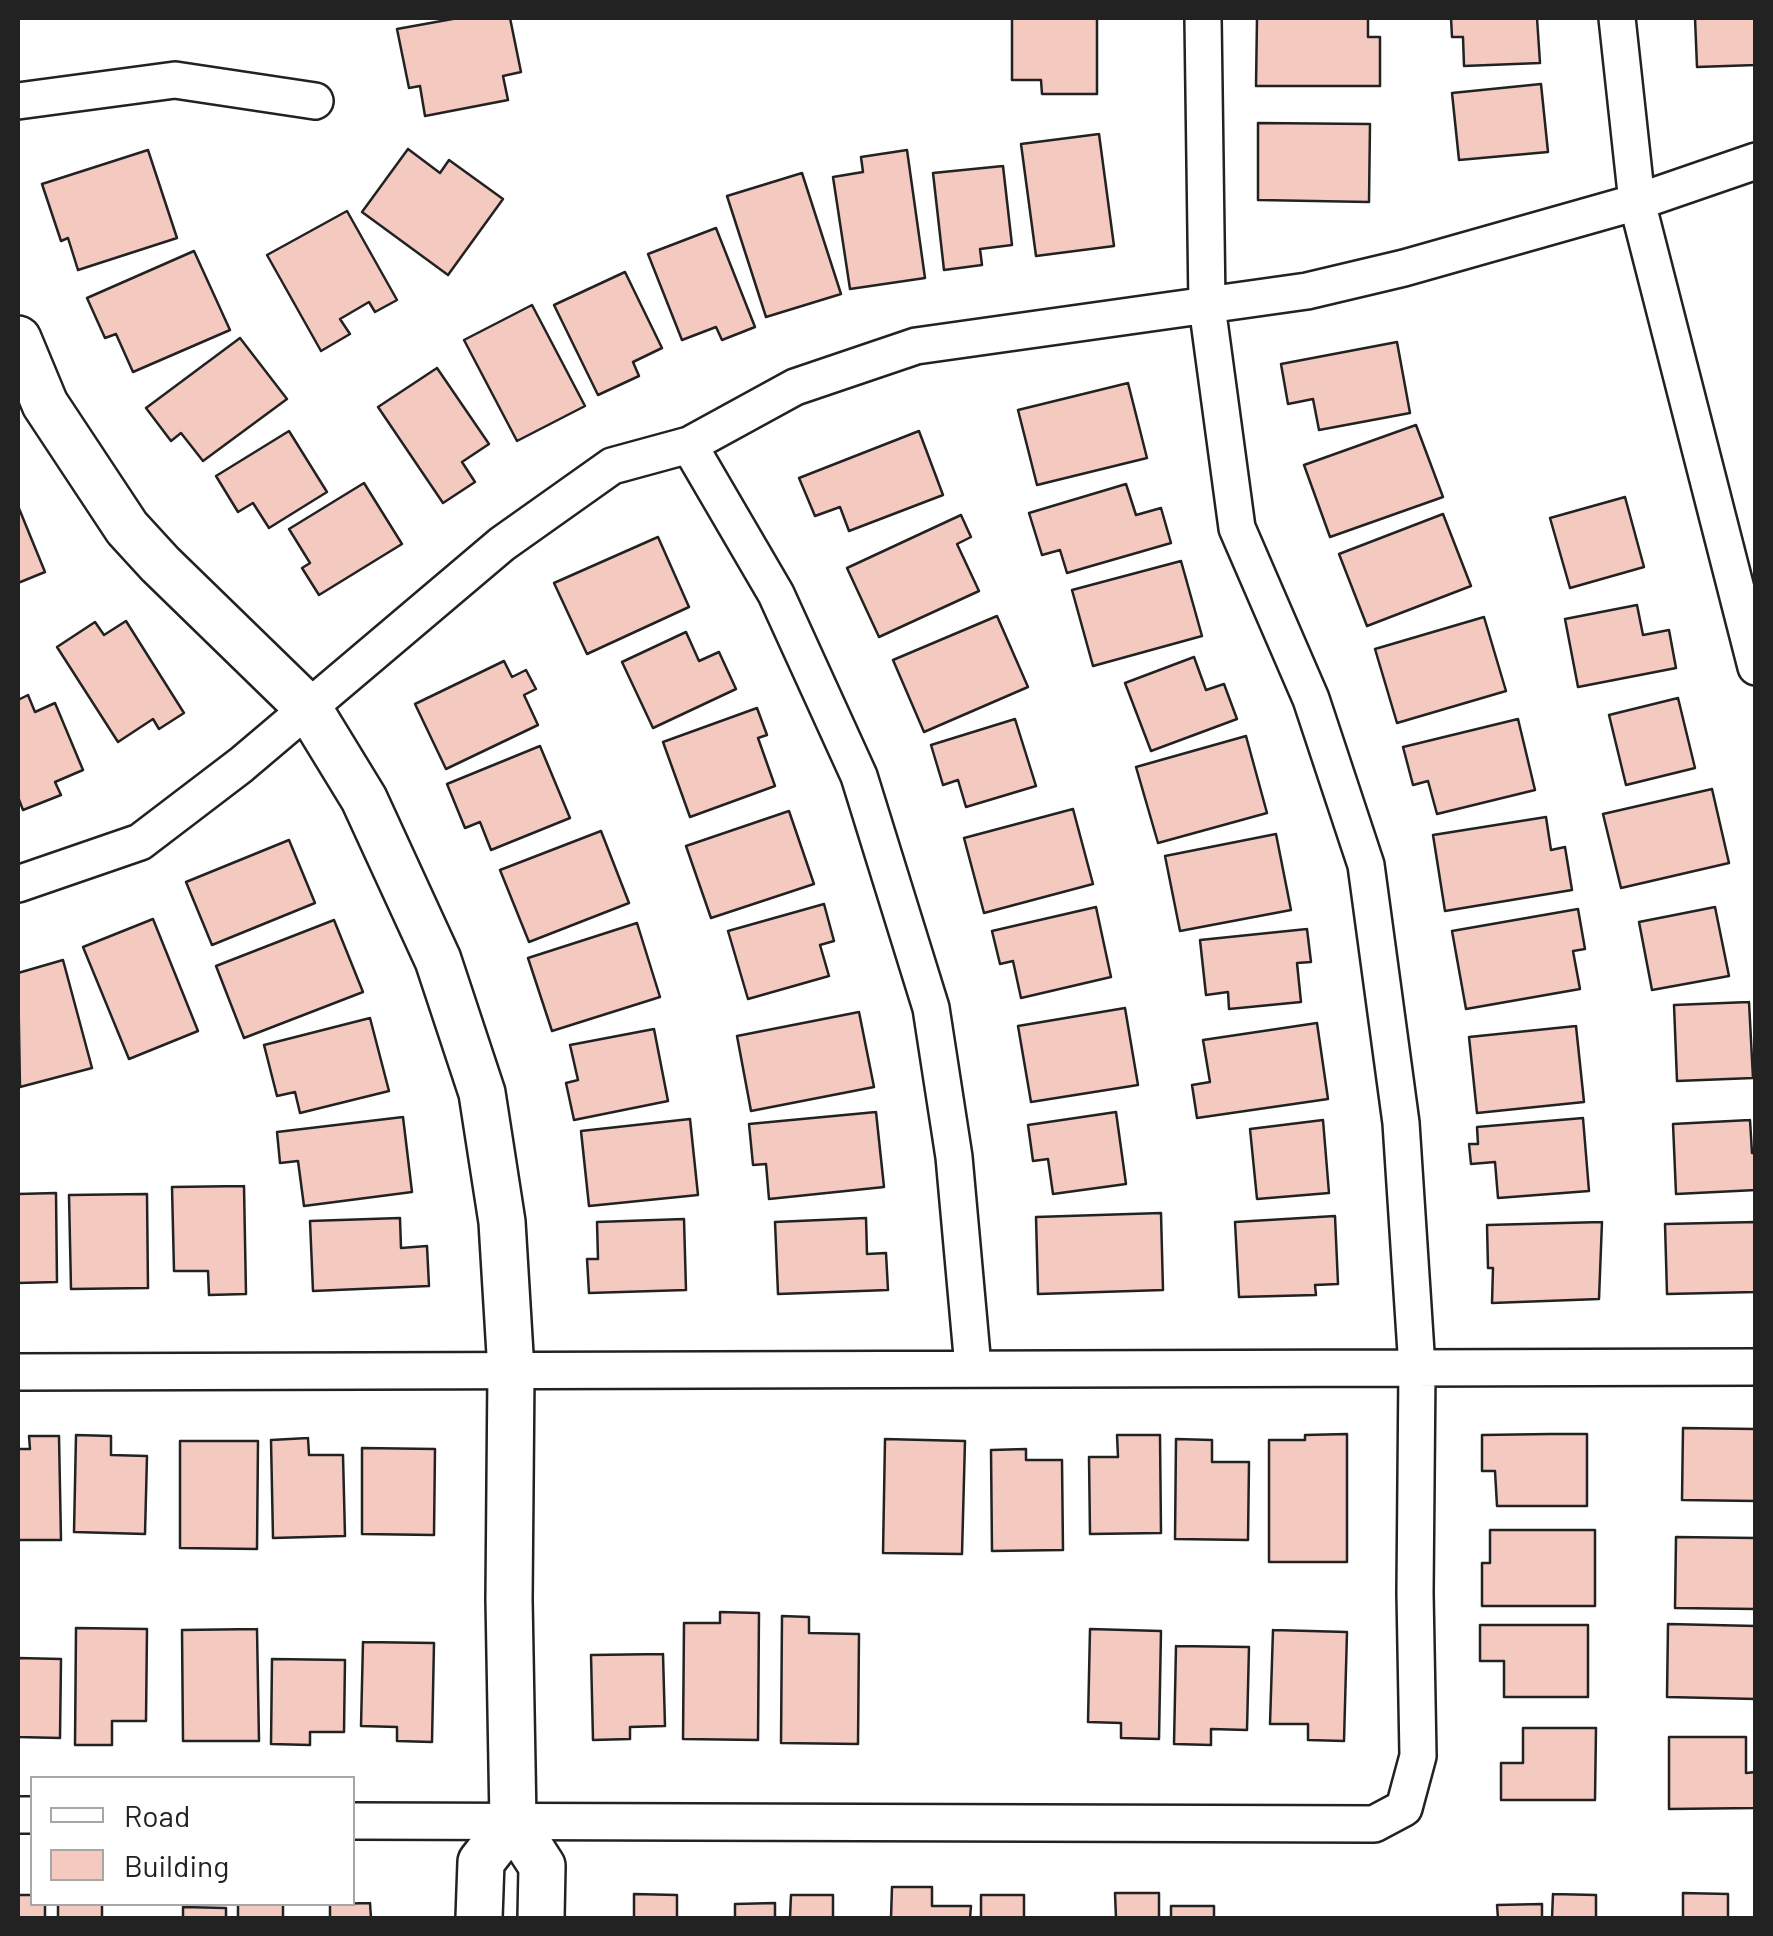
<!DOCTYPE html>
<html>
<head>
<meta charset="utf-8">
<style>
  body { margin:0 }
  #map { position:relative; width:1773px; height:1936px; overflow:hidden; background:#fff; font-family:Barlow,sans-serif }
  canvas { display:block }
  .frame { position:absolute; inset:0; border:20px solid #222; pointer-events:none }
  .legend { position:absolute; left:30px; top:1776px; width:325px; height:130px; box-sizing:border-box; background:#fff; border:2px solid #a7a7a7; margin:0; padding:12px 18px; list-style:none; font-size:30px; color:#222 }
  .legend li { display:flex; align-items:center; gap:20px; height:50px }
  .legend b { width:50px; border:2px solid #a7a7a7 }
</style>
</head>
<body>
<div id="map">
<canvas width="1773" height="1936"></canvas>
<div class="frame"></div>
<ul class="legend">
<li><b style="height:12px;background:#fff"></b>Road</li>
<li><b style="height:28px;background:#f3c9c0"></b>Building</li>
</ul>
</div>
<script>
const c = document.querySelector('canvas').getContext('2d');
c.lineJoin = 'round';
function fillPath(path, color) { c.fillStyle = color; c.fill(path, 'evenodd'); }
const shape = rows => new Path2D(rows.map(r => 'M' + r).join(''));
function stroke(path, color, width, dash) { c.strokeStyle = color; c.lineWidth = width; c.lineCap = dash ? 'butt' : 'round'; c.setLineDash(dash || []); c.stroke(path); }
const building = shape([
  [458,18,510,18,521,72,503,76,508,100,425,116,420,86,409,88,397,29,458,18],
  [1012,18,1097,18,1097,94,1042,94,1041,80,1012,80,1012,18],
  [1257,18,1368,18,1368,37,1380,37,1380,86,1256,86,1257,18],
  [1451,18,1537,18,1540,63,1464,66,1463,37,1452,37,1451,18],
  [1695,18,1756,18,1756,65,1697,67,1695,18],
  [1541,84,1548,152,1459,160,1452,93,1541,84],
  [1258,123,1370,124,1369,202,1258,200,1258,123],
  [1099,134,1114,246,1036,256,1021,144,1099,134],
  [408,149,440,173,449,160,503,199,448,275,362,212,408,149],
  [148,150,177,238,78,270,68,238,61,241,42,184,148,150],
  [907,150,925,278,850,289,833,177,863,172,861,157,907,150],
  [1003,166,1012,245,980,249,982,265,944,270,933,173,1003,166],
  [802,173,841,294,766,317,727,196,802,173],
  [347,211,397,300,375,312,369,302,340,319,350,334,321,351,267,255,347,211],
  [716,228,755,327,722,340,716,327,682,340,648,254,716,228],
  [194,251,230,330,133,372,116,334,105,338,87,298,194,251],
  [625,272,662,348,633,362,639,376,598,395,554,305,625,272],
  [532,305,585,406,517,441,464,340,532,305],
  [240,338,287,399,203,461,181,433,171,441,146,408,240,338],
  [1397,342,1410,413,1319,430,1313,399,1288,404,1281,364,1397,342],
  [437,368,489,444,462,462,475,482,443,503,378,407,437,368],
  [1128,383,1147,458,1037,485,1018,410,1128,383],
  [1416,425,1443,497,1330,537,1304,465,1416,425],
  [289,431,327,492,269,528,253,503,238,512,216,476,289,431],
  [919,431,943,495,849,531,840,507,815,516,799,478,919,431],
  [364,483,402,544,319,595,302,568,310,563,289,529,364,483],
  [1126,484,1136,515,1161,508,1171,543,1067,573,1060,550,1042,555,1029,513,1126,484],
  [1625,497,1644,567,1570,588,1550,518,1625,497],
  [18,506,45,572,18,583,18,506],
  [1443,514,1471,586,1367,626,1339,554,1443,514],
  [961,515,971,537,957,544,979,591,879,637,847,568,961,515],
  [658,537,689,607,587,654,554,583,658,537],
  [1181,561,1202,636,1093,666,1072,590,1181,561],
  [1637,605,1643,635,1669,630,1676,668,1578,687,1565,619,1637,605],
  [997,616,1028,687,924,732,893,660,997,616],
  [1484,617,1506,691,1397,723,1375,649,1484,617],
  [126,621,184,713,159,729,153,719,118,742,57,647,95,622,104,635,126,621],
  [686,632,699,661,719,652,736,689,653,728,622,662,686,632],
  [1194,657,1206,690,1224,684,1237,719,1151,751,1125,683,1194,657],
  [504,661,512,677,526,670,536,689,524,695,538,725,446,769,415,704,504,661],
  [28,695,35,712,55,703,83,770,55,782,61,795,23,810,18,797,18,700,28,695],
  [1678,698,1695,768,1626,785,1609,715,1678,698],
  [757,708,767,735,758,738,775,786,690,817,663,742,757,708],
  [1015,719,1036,786,966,807,958,780,943,785,931,745,1015,719],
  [1518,719,1535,790,1437,814,1428,781,1413,785,1403,747,1518,719],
  [1246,736,1267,813,1158,843,1136,767,1246,736],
  [540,746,570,818,491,850,480,822,465,828,447,784,540,746],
  [1712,789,1729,863,1621,888,1603,814,1712,789],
  [1073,809,1093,884,984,913,964,838,1073,809],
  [789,811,814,884,711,918,686,846,789,811],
  [1546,817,1551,850,1565,847,1572,890,1445,911,1433,835,1546,817],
  [601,831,629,903,529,942,500,870,601,831],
  [1276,834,1291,910,1180,931,1165,856,1276,834],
  [289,840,315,903,212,945,186,882,289,840],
  [824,904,834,941,820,945,829,976,748,999,728,931,824,904],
  [1096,907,1111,977,1021,998,1013,961,1000,964,992,931,1096,907],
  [1715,907,1729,976,1652,990,1639,922,1715,907],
  [1578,909,1585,949,1573,951,1580,989,1466,1009,1452,931,1578,909],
  [153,919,198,1031,129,1059,83,947,153,919],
  [334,920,363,992,244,1038,216,966,334,920],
  [637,923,660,997,552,1031,528,958,637,923],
  [1307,929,1311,962,1297,963,1301,1002,1229,1009,1228,992,1206,995,1200,940,1307,929],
  [63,960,92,1068,20,1087,18,973,63,960],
  [1749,1002,1753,1078,1677,1081,1674,1005,1749,1002],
  [1125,1008,1138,1085,1031,1102,1018,1026,1125,1008],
  [859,1012,874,1087,751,1111,737,1036,859,1012],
  [370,1018,389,1091,300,1113,295,1092,277,1096,264,1045,370,1018],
  [1317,1023,1328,1099,1197,1118,1192,1085,1210,1082,1203,1040,1317,1023],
  [1576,1026,1584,1102,1477,1113,1469,1037,1576,1026],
  [654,1029,668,1101,574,1120,566,1083,578,1080,570,1045,654,1029],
  [876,1112,884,1187,769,1199,766,1164,753,1165,749,1124,876,1112],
  [1116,1112,1126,1184,1053,1194,1048,1159,1033,1161,1028,1125,1116,1112],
  [403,1117,412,1192,304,1206,298,1161,280,1163,277,1132,403,1117],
  [1583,1118,1589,1191,1498,1198,1495,1162,1471,1164,1469,1144,1478,1144,1477,1127,1583,1118],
  [690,1119,698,1195,589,1206,581,1131,690,1119],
  [1323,1120,1329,1193,1257,1199,1250,1129,1323,1120],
  [1750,1120,1752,1153,1756,1153,1756,1190,1676,1194,1673,1124,1750,1120],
  [244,1186,246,1294,209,1295,208,1271,174,1271,172,1187,244,1186],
  [56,1193,57,1282,18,1283,18,1194,56,1193],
  [147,1194,148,1288,71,1289,69,1195,147,1194],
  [1161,1213,1163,1290,1038,1294,1036,1217,1161,1213],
  [1335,1216,1338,1284,1315,1285,1316,1295,1239,1297,1235,1222,1335,1216],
  [400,1218,401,1248,427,1246,429,1286,313,1291,310,1221,400,1218],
  [866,1218,867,1254,886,1253,888,1290,778,1294,775,1222,866,1218],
  [684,1219,686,1290,589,1293,587,1259,598,1259,597,1222,684,1219],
  [1602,1222,1599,1299,1492,1303,1493,1268,1488,1268,1487,1225,1602,1222],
  [1756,1222,1756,1292,1667,1294,1665,1224,1756,1222],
  [1683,1428,1756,1429,1756,1501,1682,1500,1683,1428],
  [1347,1434,1347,1562,1269,1562,1269,1440,1305,1440,1305,1435,1347,1434],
  [1550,1434,1587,1434,1587,1506,1497,1506,1495,1471,1482,1471,1482,1435,1550,1434],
  [76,1435,111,1436,111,1455,147,1456,145,1534,74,1532,76,1435],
  [1117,1435,1160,1435,1161,1533,1090,1534,1089,1457,1118,1457,1117,1435],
  [29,1436,59,1436,61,1540,18,1540,18,1449,30,1449,29,1436],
  [308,1438,309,1455,343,1455,345,1536,273,1538,271,1440,308,1438],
  [885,1439,965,1441,962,1554,883,1553,885,1439],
  [1176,1439,1212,1440,1212,1462,1249,1462,1248,1540,1175,1539,1176,1439],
  [180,1441,258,1441,257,1549,180,1548,180,1441],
  [362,1448,435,1449,434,1535,362,1534,362,1448],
  [1026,1449,1026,1460,1062,1460,1063,1550,992,1551,991,1450,1026,1449],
  [1490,1530,1595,1530,1595,1606,1482,1606,1482,1563,1490,1563,1490,1530],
  [1676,1537,1756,1538,1756,1609,1675,1608,1676,1537],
  [720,1612,759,1613,758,1740,683,1739,684,1623,720,1623,720,1612],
  [782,1616,809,1617,809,1633,859,1634,858,1744,781,1743,782,1616],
  [1668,1624,1756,1626,1756,1699,1667,1697,1668,1624],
  [1480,1625,1588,1625,1588,1697,1504,1697,1504,1661,1480,1661,1480,1625],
  [76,1628,147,1629,146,1721,112,1721,112,1745,75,1745,76,1628],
  [257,1629,259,1741,183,1741,182,1630,257,1629],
  [1090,1629,1161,1631,1159,1739,1121,1738,1121,1723,1088,1722,1090,1629],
  [1273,1630,1347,1632,1344,1741,1308,1740,1308,1724,1270,1724,1273,1630],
  [363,1642,434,1643,432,1742,397,1741,397,1727,361,1726,363,1642],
  [1176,1646,1249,1647,1247,1730,1211,1729,1211,1745,1174,1744,1176,1646],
  [663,1654,665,1726,630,1727,630,1739,593,1740,591,1655,663,1654],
  [18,1658,61,1659,60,1738,18,1737,18,1658],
  [272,1659,345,1660,344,1732,310,1732,310,1745,271,1744,272,1659],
  [1523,1728,1596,1728,1595,1800,1501,1800,1501,1763,1523,1763,1523,1728],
  [1669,1737,1746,1737,1746,1773,1756,1772,1756,1808,1669,1809,1669,1737],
  [892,1887,932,1887,932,1906,971,1906,970,1918,891,1918,892,1887],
  [1115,1893,1159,1893,1159,1918,1116,1918,1115,1893],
  [1683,1893,1728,1894,1728,1918,1683,1918,1683,1893],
  [634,1894,677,1895,677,1918,634,1918,634,1894],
  [1553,1894,1596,1895,1596,1918,1552,1918,1553,1894],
  [18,1895,32,1895,32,1904,45,1904,45,1918,18,1918,18,1895],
  [791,1895,833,1895,833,1918,790,1918,791,1895],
  [981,1895,1024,1895,1024,1918,981,1918,981,1895],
  [370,1903,371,1918,330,1918,330,1904,370,1903],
  [775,1903,775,1918,735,1918,735,1904,775,1903],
  [58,1904,102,1904,102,1918,58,1918,58,1904],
  [238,1904,283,1904,283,1918,238,1918,238,1904],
  [1542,1904,1542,1918,1498,1918,1497,1905,1542,1904],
  [1171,1906,1214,1906,1214,1918,1171,1918,1171,1906],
  [183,1907,226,1908,226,1918,183,1918,183,1907]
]);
const minor = shape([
  [1617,18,1637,202,1756,667],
  [18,101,175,80,315,101],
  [689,445,776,594,859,776,931,1008,954,1157,973,1367],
  [18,884,140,842,241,765,502,544,612,466,689,445,795,387,916,346,1307,291,1404,268,1637,202,1756,161],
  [18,1372,1756,1367],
  [18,1815,32,1815],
  [352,1821,1374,1824,1404,1808,1418,1756,1415,1593,1417,1368,1401,1123,1366,865,1311,699,1237,528,1207,306,1203,18]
]);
const tertiary = shape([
  [18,339,45,404,127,528,160,564,309,709,364,799,438,960,482,1093,502,1222,511,1371,509,1599,513,1821,542,1866,541,1918],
  [479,1918,481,1862,513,1821]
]);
fillPath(building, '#f3c9c0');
stroke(building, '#222', 2.5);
stroke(minor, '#222', 40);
stroke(tertiary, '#222', 50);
stroke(minor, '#fff', 35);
stroke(tertiary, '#fff', 45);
</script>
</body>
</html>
